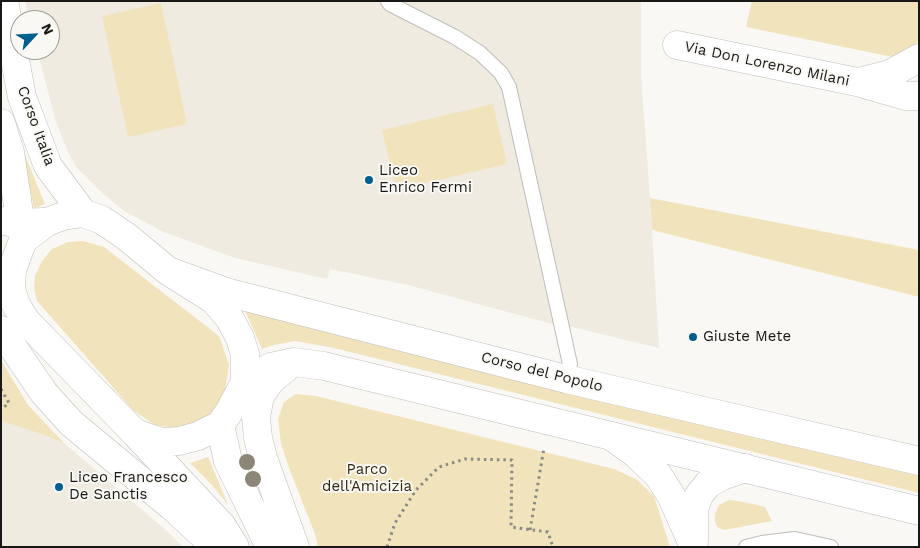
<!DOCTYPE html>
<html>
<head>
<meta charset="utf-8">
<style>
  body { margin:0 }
  #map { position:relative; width:920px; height:548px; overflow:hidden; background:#f9f8f4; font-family:"Work Sans",sans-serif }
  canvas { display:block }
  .frame { position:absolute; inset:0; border:2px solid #181816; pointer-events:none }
  .north { position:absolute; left:10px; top:10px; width:50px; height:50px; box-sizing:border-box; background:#f9f8f4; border:1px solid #9f9e9b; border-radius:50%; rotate:65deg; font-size:14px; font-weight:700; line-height:20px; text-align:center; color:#181816 }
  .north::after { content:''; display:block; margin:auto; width:18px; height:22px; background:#015f90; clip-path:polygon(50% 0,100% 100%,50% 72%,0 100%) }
</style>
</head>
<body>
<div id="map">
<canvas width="920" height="548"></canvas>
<div class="frame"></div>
<div class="north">N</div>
</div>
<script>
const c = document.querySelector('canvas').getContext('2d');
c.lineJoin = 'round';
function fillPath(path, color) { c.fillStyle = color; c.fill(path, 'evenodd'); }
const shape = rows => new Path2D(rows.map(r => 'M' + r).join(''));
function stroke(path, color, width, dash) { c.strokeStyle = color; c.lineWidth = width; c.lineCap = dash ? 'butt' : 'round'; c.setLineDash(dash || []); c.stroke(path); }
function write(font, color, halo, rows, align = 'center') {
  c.font = font + ' "Work Sans",sans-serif'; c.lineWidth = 4; c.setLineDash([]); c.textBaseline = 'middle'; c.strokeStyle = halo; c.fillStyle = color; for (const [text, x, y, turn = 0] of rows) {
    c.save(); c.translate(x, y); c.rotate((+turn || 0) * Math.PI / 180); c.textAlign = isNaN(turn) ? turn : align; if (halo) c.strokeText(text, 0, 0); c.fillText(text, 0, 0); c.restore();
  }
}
const built = shape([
  [25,1,641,1,641,75,650,198,659,348,572,327,552,324,408,285,330,269,327,279,235,258,164,232,124,211,102,193,76,167,68,152,56,122,37,50,50,50,50,20,29,20],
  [1,421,44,435,64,443,168,532,183,547,1,547]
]);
const green = shape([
  [752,1,919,1,919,41,907,50,893,57,746,27],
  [161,3,187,124,128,137,102,16],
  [493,104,507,164,396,190,382,130],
  [22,148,45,204,34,208],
  [650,198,919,250,919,297,652,230],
  [83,241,104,247,219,336,229,365,224,397,212,412,199,422,175,428,155,425,133,410,37,301,34,288,35,276,42,261,52,249,68,242],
  [245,311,919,475,919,493,334,348,295,341,274,345,262,349],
  [1,360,28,405,64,443,44,435,1,421],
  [296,394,316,396,614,469,636,479,654,496,670,547,318,547,315,534,289,468,281,444,278,419,284,402],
  [208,457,219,483,228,505,213,486,190,463],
  [729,500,744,502,765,507,772,521,724,530,717,527,715,521,715,514,719,505]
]);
const path = shape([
  [1,389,9,403,4,407,1,406],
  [530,530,544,448],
  [387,547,395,523,416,490,439,467,465,459,512,460,511,527,548,532,553,547]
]);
const lane = shape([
  [388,1,390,4,455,37,480,53,501,73,509,87,570,364,566,379],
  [746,547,762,543,795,539,831,547]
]);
const street = shape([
  [677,45,857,82,906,96,919,96],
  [858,82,890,74,919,58],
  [1,221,20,223,43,222],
  [1,330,44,393,71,423,175,509,204,536,213,547],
  [611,436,636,454,658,475,672,497,694,547],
  [694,541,694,510,699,495,708,484,722,476,745,468]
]);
const secondary = shape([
  [4,1,22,97,48,166,83,213],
  [1,123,10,152,23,240],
  [83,213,102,220,127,237,168,271,214,300,230,319,240,338,245,354,245,382,229,412,220,425,198,436,179,441,161,442,135,433,26,321,16,305,11,289,12,270,23,240,47,222,63,216,83,213],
  [168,271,226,292,566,379,919,461],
  [286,368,271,380,260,396,256,417,258,438,263,458,295,547],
  [245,382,271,367,294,362,324,366,919,511],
  [220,425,228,461,270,547],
  [136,434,222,526,235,547]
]);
const trees = [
  [247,462],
  [253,479]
];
const markers = [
  [369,180,5,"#015f90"],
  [693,337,5,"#015f90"],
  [59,487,5,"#015f90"]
];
const streetNames = [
  ["Via Don Lorenzo Milani",767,64,12],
  ["Corso Italia",36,126,70],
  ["Corso del Popolo",542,372,14]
];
const poiNames = [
  ["Liceo",379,171],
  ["Enrico Fermi",379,188],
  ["Giuste Mete",703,337],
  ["Liceo Francesco",69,478],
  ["De Sanctis",69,495]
];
const parkNames = [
  ["Parco",367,470],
  ["dell'Amicizia",367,487]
];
fillPath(built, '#efebe0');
fillPath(green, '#f1e4bc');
stroke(lane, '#bebdba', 16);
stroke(street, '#bebdba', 29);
stroke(secondary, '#bebdba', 29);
stroke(path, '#8a8a87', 3, [2.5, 4]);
stroke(lane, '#fff', 14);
stroke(street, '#fff', 28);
stroke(secondary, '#fff', 28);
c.fillStyle = '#8b8677';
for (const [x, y] of trees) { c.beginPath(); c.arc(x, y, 8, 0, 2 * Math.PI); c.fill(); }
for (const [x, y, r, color] of markers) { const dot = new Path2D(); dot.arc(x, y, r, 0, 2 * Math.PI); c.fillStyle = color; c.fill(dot); stroke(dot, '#f9f8f4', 2); }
write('15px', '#181816', '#f9f8f4', streetNames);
write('15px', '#181816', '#f9f8f4', poiNames, 'left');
write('15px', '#312910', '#f9f8f4', parkNames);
</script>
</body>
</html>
